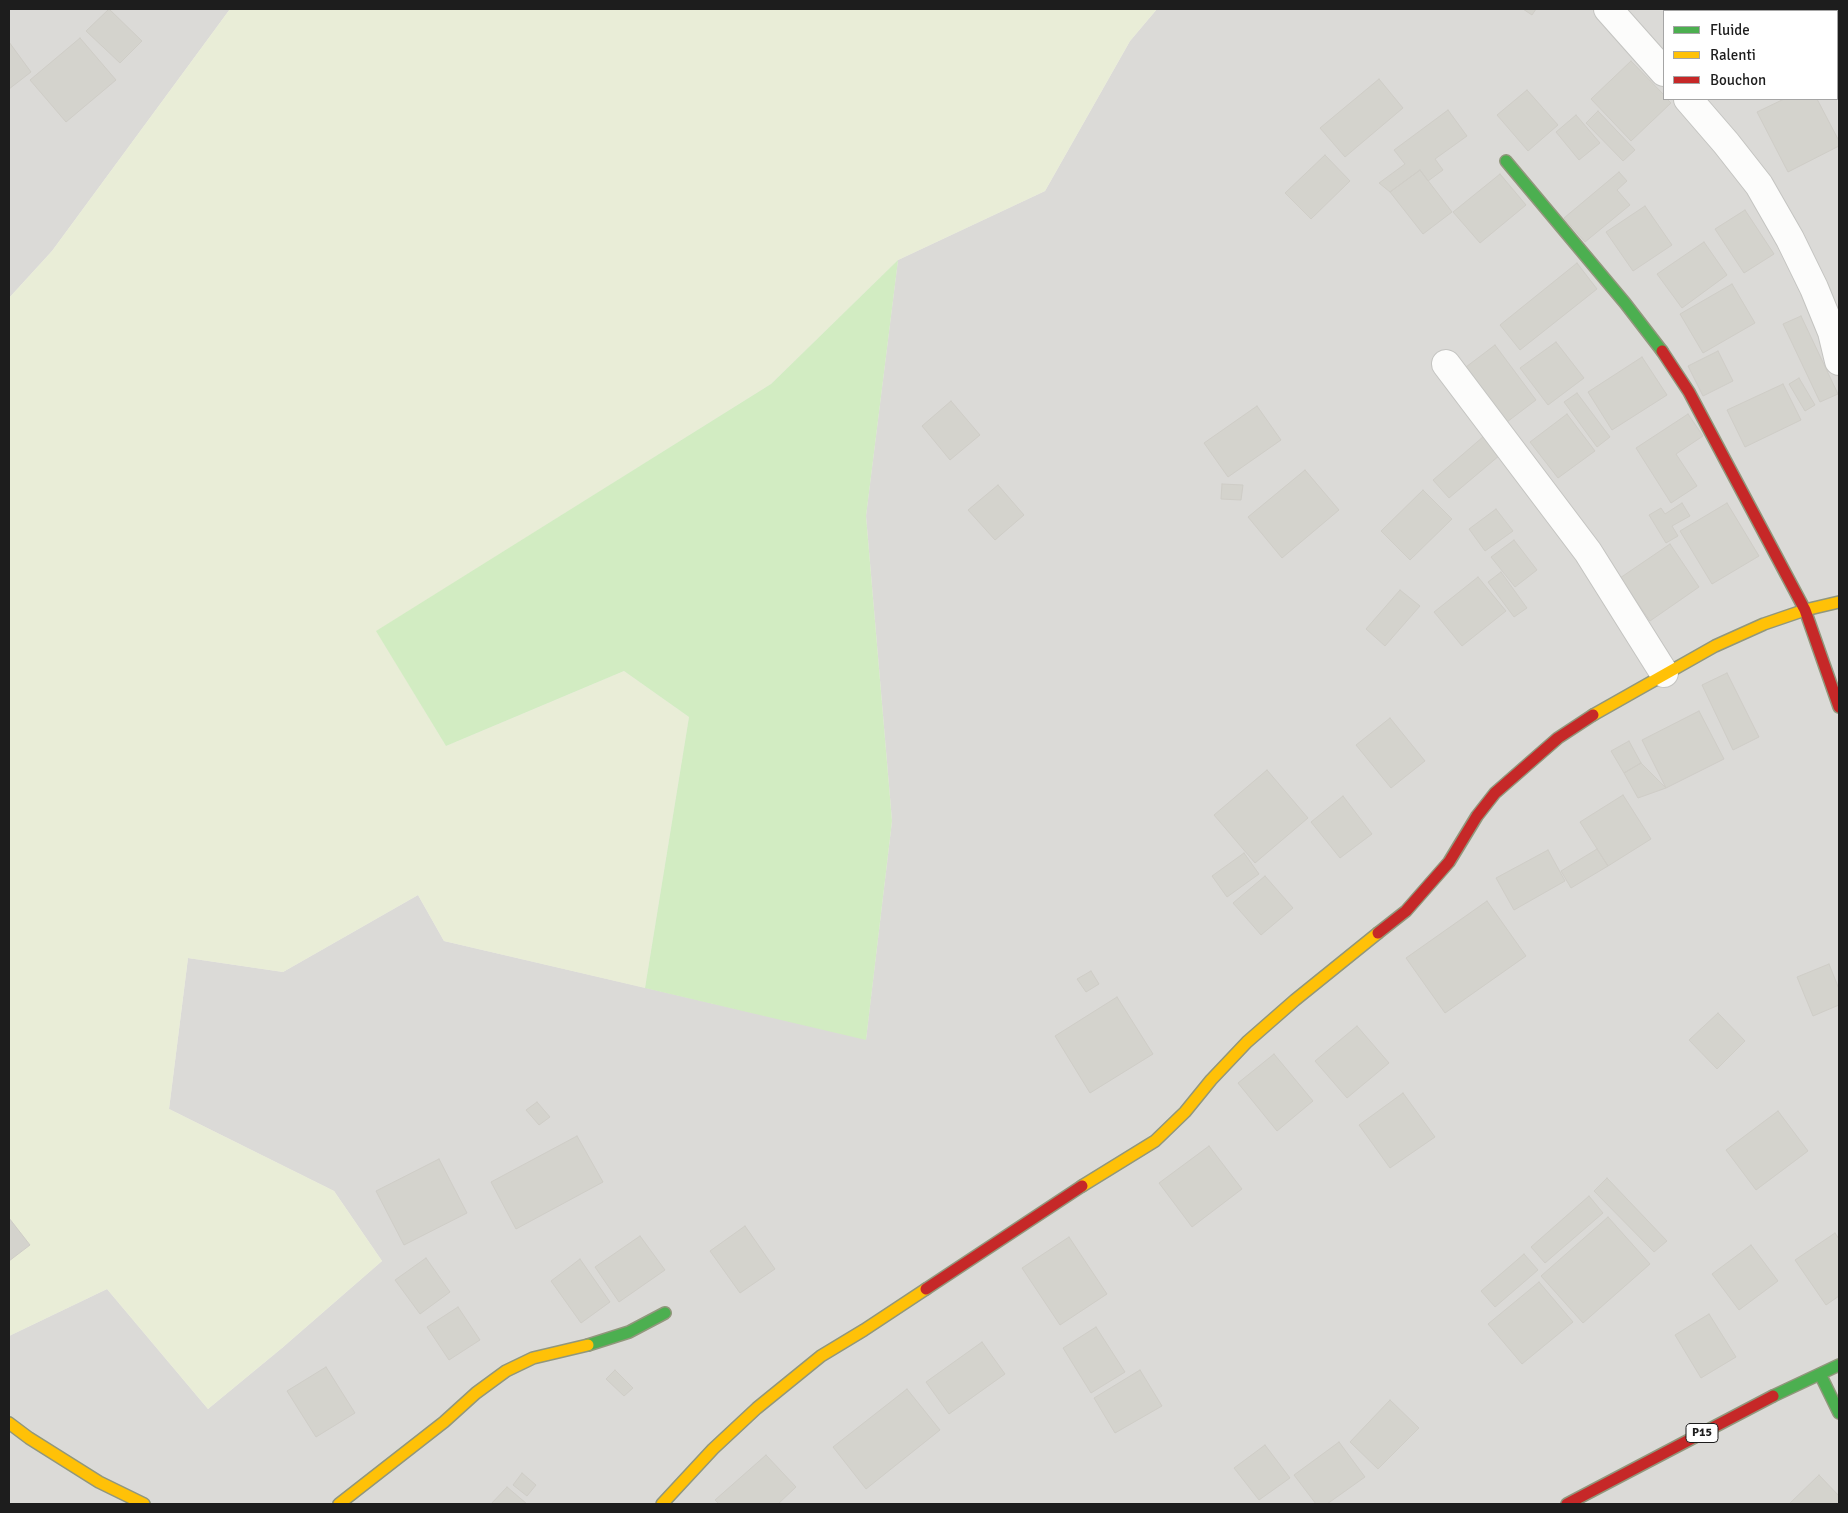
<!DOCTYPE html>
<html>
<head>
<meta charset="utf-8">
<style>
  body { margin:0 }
  #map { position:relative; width:1848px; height:1513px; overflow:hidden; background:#ecebe5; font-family:Signika,sans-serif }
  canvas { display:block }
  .frame { position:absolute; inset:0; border:10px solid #1d1d1d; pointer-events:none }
  .legend { position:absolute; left:1663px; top:10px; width:175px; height:90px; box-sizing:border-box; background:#fff; border:1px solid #a5a5a5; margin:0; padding:6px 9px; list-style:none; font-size:15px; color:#1d1d1d }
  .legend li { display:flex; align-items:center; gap:10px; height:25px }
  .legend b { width:25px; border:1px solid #a5a5a5 }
</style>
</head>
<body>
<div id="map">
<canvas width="1848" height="1513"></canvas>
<div class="frame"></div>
<ul class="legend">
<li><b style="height:6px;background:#4caf50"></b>Fluide</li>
<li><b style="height:6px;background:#ffc107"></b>Ralenti</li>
<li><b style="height:6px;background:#c62828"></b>Bouchon</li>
</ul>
</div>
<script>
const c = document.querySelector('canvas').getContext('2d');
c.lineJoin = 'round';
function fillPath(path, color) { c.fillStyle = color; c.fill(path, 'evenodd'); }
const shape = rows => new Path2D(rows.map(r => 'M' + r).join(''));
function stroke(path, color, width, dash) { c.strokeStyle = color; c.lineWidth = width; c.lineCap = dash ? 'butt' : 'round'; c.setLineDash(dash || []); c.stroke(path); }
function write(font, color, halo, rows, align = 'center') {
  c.font = font + ' Signika,sans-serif'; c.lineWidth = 4.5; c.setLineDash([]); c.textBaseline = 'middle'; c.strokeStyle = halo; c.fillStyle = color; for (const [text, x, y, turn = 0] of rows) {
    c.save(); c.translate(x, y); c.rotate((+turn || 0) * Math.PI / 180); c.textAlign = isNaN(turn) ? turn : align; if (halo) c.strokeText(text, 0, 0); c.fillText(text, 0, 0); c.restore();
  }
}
const residential = shape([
  [9,9,230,9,52,251,9,298],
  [1157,9,1839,9,1839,1504,9,1504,9,1336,107,1289,208,1409,282,1348,382,1261,334,1191,169,1109,188,958,283,972,418,895,444,941,866,1039,892,821,866,516,898,260,1045,191,1130,41],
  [1664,11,1837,11,1837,99,1664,99]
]);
const farmland = shape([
  [230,9,1157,9,1130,41,1045,191,898,260,771,384,377,631,446,746,624,671,689,717,645,988,444,941,418,895,283,972,188,958,169,1109,334,1191,382,1261,282,1348,208,1409,107,1289,9,1336,9,298,52,251]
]);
const grass = shape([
  [898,260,866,516,892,821,866,1040,645,988,689,717,624,671,446,746,376,631,771,384]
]);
const building = shape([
  [109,9,142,41,120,63,86,31,109,9],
  [1523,9,1536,9,1532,15,1523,9],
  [1710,9,1732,9,1734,11,1706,11,1710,9],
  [1742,9,1765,9,1766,11,1743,11,1742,9],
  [80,38,116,80,66,122,30,80,80,38],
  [9,42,31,72,9,89,9,42],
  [1631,61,1664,95,1664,99,1667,99,1671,103,1631,141,1591,99,1631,61],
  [1379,79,1403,108,1345,157,1320,128,1379,79],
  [1527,90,1558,125,1528,151,1497,115,1527,90],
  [1784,99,1817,99,1839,141,1839,146,1788,172,1757,112,1784,99],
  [1448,110,1467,136,1435,159,1443,170,1428,181,1420,170,1390,192,1379,183,1405,164,1394,150,1448,110],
  [1598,111,1635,150,1623,161,1586,123,1598,111],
  [1576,115,1600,143,1579,160,1556,132,1576,115],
  [1325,155,1350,181,1311,219,1285,193,1325,155],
  [1420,170,1452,212,1423,234,1390,192,1420,170],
  [1619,172,1627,181,1617,190,1630,205,1585,242,1564,218,1619,172],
  [1500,174,1526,205,1480,243,1453,212,1500,174],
  [1645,206,1672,245,1633,271,1606,232,1645,206],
  [1745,210,1774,254,1744,273,1715,229,1745,210],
  [1704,242,1727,275,1682,308,1657,274,1704,242],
  [1577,263,1597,289,1520,350,1500,325,1577,263],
  [1732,284,1755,323,1703,353,1680,314,1732,284],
  [1801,316,1838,394,1820,402,1783,324,1801,316],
  [1556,342,1584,378,1548,405,1520,368,1556,342],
  [1495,345,1536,400,1503,425,1462,370,1495,345],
  [1718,351,1733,381,1703,396,1688,366,1718,351],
  [1642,357,1667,395,1612,430,1588,392,1642,357],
  [1799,378,1815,405,1805,411,1789,384,1799,378],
  [1783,384,1801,420,1745,447,1727,410,1783,384],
  [1577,393,1610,437,1597,447,1564,402,1577,393],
  [951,401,980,435,950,460,922,426,951,401],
  [1257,406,1281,440,1228,477,1204,443,1257,406],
  [1567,414,1595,451,1558,478,1530,442,1567,414],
  [1688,414,1703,436,1676,454,1697,486,1671,503,1636,448,1688,414],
  [1484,436,1500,455,1449,498,1433,480,1484,436],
  [1305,470,1339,510,1282,558,1248,517,1305,470],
  [1222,484,1243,485,1241,500,1221,499,1222,484],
  [998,485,1024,515,995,540,968,510,998,485],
  [1423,490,1452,519,1410,560,1381,531,1423,490],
  [1682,503,1690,516,1672,526,1678,536,1666,543,1649,515,1661,508,1665,514,1682,503],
  [1727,503,1759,556,1712,584,1680,531,1727,503],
  [1496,509,1513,531,1485,551,1469,529,1496,509],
  [1514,540,1537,570,1515,587,1491,557,1514,540],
  [1670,544,1699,587,1650,621,1620,578,1670,544],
  [1501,572,1527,608,1514,617,1488,582,1501,572],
  [1478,577,1506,611,1462,646,1434,612,1478,577],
  [1400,590,1420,606,1385,646,1366,629,1400,590],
  [1727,673,1759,737,1733,750,1702,685,1727,673],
  [1699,711,1724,759,1666,788,1642,740,1699,711],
  [1390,718,1425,761,1391,788,1356,745,1390,718],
  [1629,741,1641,763,1624,773,1611,751,1629,741],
  [1641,763,1666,788,1638,798,1624,773,1641,763],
  [1267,770,1308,818,1255,863,1214,815,1267,770],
  [1623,795,1651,839,1608,866,1580,822,1623,795],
  [1343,796,1372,834,1340,858,1311,822,1343,796],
  [1597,849,1608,866,1571,888,1561,871,1597,849],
  [1548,850,1565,881,1514,910,1496,878,1548,850],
  [1244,853,1259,874,1227,897,1212,876,1244,853],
  [1265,876,1293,908,1261,935,1233,903,1265,876],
  [1487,901,1526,956,1445,1013,1406,958,1487,901],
  [1829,964,1839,989,1839,1005,1813,1016,1797,977,1829,964],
  [1091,971,1099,984,1086,992,1077,979,1091,971],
  [1117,997,1153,1054,1090,1093,1055,1036,1117,997],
  [1718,1013,1745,1041,1717,1069,1689,1040,1718,1013],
  [1357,1026,1389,1063,1347,1098,1315,1061,1357,1026],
  [1274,1054,1313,1101,1277,1131,1238,1083,1274,1054],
  [1403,1093,1435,1137,1390,1168,1359,1125,1403,1093],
  [537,1102,550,1117,539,1125,526,1110,537,1102],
  [1778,1111,1808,1151,1756,1190,1726,1150,1778,1111],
  [577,1136,603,1182,516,1229,491,1182,577,1136],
  [1209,1146,1242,1189,1192,1227,1159,1183,1209,1146],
  [439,1159,467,1213,404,1245,376,1191,439,1159],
  [1607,1178,1667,1241,1654,1252,1594,1191,1607,1178],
  [1589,1196,1603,1213,1545,1263,1531,1247,1589,1196],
  [1608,1217,1650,1264,1583,1323,1541,1276,1608,1217],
  [9,1218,30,1245,9,1261,9,1218],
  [745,1226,775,1269,740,1293,710,1251,745,1226],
  [1835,1233,1839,1239,1839,1296,1826,1305,1795,1260,1835,1233],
  [640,1236,665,1270,619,1302,595,1267,640,1236],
  [1069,1237,1107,1294,1060,1325,1022,1268,1069,1237],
  [1751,1245,1778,1281,1739,1310,1712,1274,1751,1245],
  [1524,1254,1538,1270,1495,1307,1481,1291,1524,1254],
  [426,1258,450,1292,420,1314,395,1280,426,1258],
  [580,1259,610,1302,581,1323,551,1281,580,1259],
  [1539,1282,1573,1322,1522,1364,1488,1324,1539,1282],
  [458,1307,480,1340,449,1360,427,1327,458,1307],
  [1709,1314,1736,1357,1701,1378,1675,1335,1709,1314],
  [1096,1327,1125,1372,1091,1393,1063,1348,1096,1327],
  [982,1342,1005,1374,949,1414,926,1382,982,1342],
  [326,1367,355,1413,316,1437,287,1391,326,1367],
  [615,1370,633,1388,624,1396,606,1379,615,1370],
  [1140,1370,1162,1406,1115,1433,1094,1398,1140,1370],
  [907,1389,940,1430,866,1489,833,1447,907,1389],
  [1390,1400,1419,1428,1378,1469,1350,1442,1390,1400],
  [1339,1442,1365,1477,1327,1504,1316,1504,1294,1475,1339,1442],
  [1265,1445,1290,1478,1259,1500,1234,1468,1265,1445],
  [766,1455,796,1487,778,1504,719,1504,715,1500,766,1455],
  [522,1473,536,1485,527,1496,513,1485,522,1473],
  [1819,1475,1839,1496,1839,1504,1789,1504,1819,1475],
  [507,1487,527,1504,491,1504,507,1487]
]);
const path = shape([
  [1822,9,1824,11],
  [1837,34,1839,38]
]);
const street = shape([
  [1608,9,1664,72],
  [1688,99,1726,143,1759,185,1790,239,1814,288,1832,332,1839,361],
  [1446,364,1588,552,1664,673]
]);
const fast = shape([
  [1506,161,1625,303,1662,351],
  [588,1345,629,1332,665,1313],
  [1820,1374,1839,1413],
  [1773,1396,1839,1365]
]);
const slow = shape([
  [1593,715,1715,646,1764,624,1805,610,1839,602],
  [1082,1186,1155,1141,1185,1112,1211,1080,1247,1042,1295,1000,1378,933],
  [9,1423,29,1438,99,1482,144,1504],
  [339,1504,444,1422,476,1393,506,1371,533,1358,588,1345],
  [662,1504,713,1449,757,1408,821,1356,864,1330,926,1289]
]);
const jam = shape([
  [1662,351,1689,392,1805,610,1839,707],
  [1378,933,1406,911,1449,862,1477,816,1495,793,1558,738,1593,715],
  [926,1289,1082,1186],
  [1567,1504,1773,1396]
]);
const shields = [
  [1702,1433,32]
];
const shieldNames = [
  ["P15",1702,1433]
];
fillPath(residential, '#dbdad7');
fillPath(farmland, '#e9edd7');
fillPath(grass, '#d2ecc2');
fillPath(building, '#d4d3cd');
stroke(building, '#cfcdc7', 1);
stroke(street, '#c4c4c1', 30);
stroke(fast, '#91977c', 14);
stroke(slow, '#91977c', 14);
stroke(jam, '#91977c', 14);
stroke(path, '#d7cac4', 3, [2.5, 2.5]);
stroke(street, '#fcfcfb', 28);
stroke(fast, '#4caf50', 11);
stroke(slow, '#ffc107', 11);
stroke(jam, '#c62828', 11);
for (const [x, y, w] of shields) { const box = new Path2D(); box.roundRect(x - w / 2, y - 9.5, w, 19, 4); c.fillStyle = '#fff'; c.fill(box); stroke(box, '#1d1d1d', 1); }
write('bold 12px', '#1d1d1d', null, shieldNames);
</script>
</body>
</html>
